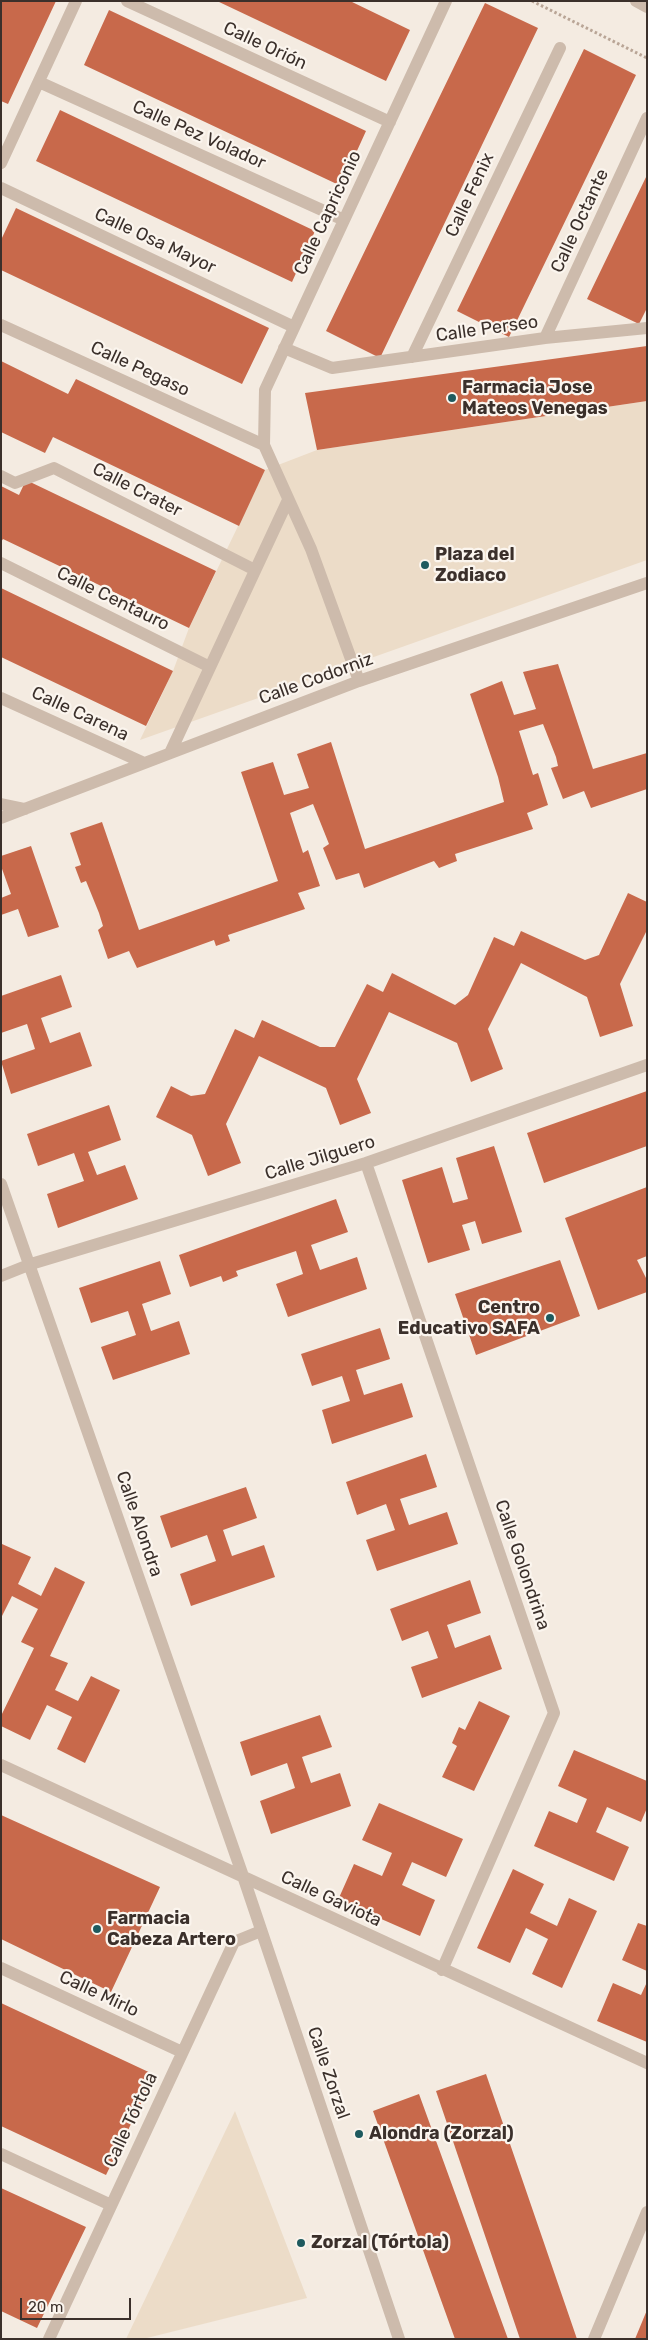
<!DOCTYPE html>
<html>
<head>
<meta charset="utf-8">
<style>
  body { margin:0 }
  #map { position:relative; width:648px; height:2340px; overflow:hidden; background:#f4ebe1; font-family:Rubik,sans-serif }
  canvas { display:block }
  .frame { position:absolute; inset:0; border:2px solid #3b302b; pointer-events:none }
  .scale { position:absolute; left:20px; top:2298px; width:111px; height:22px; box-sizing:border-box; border:2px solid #3b302b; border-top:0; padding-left:6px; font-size:15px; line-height:18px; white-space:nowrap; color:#3b302b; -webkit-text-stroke:4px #fbf5ee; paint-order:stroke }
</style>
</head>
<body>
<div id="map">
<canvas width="648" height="2340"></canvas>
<div class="frame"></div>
<div class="scale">20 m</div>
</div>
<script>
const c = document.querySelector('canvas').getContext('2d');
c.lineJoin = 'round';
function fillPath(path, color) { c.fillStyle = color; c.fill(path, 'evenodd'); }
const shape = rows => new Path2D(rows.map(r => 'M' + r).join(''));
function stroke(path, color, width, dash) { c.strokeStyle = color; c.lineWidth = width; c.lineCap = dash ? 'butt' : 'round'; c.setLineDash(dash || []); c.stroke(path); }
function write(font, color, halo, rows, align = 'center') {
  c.font = font + ' Rubik,sans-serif'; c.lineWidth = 4.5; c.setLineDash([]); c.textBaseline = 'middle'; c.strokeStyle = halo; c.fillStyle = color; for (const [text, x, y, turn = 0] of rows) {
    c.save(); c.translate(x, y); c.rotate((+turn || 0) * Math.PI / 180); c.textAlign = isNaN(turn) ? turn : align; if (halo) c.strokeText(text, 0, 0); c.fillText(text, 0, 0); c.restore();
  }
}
const plaza = shape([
  [647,401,647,560,140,740,173,671,189,628,265,470,317,450],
  [235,2111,307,2298,143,2339,126,2339]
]);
const building = shape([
  [1,1,56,1,8,104,1,101],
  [217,1,350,1,410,30,386,81],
  [485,3,538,28,380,358,326,331],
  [109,10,366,131,341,186,84,65],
  [584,49,636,75,509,337,457,311],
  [60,110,315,231,292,282,36,161],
  [647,175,647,308,639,324,587,299],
  [16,208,269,328,242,384,1,270,1,240],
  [647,346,647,401,317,450,305,393],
  [1,361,68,394,76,379,265,470,239,526,53,437,45,453,1,432],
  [26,480,216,571,189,628,3,539,1,542,1,486,19,495],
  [1,588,173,671,146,726,1,657],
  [558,664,593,769,647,753,647,789,591,808,584,791,563,799,551,768,558,766,556,757,543,724,519,731,533,775,538,773,548,805,527,813,533,829,455,854,457,861,439,868,434,861,364,888,359,873,336,880,323,848,329,844,313,804,290,813,303,853,308,850,320,886,298,893,305,909,228,935,230,941,216,946,214,940,137,968,129,951,108,959,98,930,103,926,99,913,86,881,81,883,75,867,81,865,70,833,102,822,139,930,278,881,241,772,273,762,284,795,309,788,297,754,331,742,365,849,504,802,498,777,470,694,502,681,514,715,536,709,523,672],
  [31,846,59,927,28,937,18,909,1,915,1,898,11,894,1,866,1,856],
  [628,893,647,902,647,930,620,984,633,1026,600,1037,587,997,521,963,488,1029,503,1069,471,1082,457,1043,389,1012,357,1079,371,1113,340,1125,326,1088,259,1056,226,1124,241,1163,208,1176,192,1135,156,1117,171,1086,191,1096,205,1094,235,1029,254,1038,262,1020,320,1047,335,1047,367,984,383,992,392,973,455,1005,468,995,494,937,514,946,521,931,585,960,599,955],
  [61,975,72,1007,41,1018,50,1043,80,1032,92,1066,11,1094,1,1061,35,1049,27,1024,1,1033,1,996],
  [647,1091,647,1146,544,1183,527,1133],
  [109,1105,121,1140,88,1152,97,1175,125,1165,138,1199,58,1228,47,1194,84,1181,74,1153,38,1166,27,1134],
  [494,1146,522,1232,482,1244,475,1221,462,1225,470,1250,428,1263,402,1180,442,1167,453,1203,468,1199,456,1158],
  [647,1187,647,1256,637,1260,647,1280,647,1292,598,1310,565,1218],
  [336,1199,348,1232,311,1245,320,1270,357,1257,367,1289,288,1317,276,1284,303,1274,296,1251,236,1271,238,1276,223,1282,221,1276,190,1287,179,1255],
  [560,1260,580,1316,476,1355,455,1294],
  [160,1261,171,1294,142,1304,151,1331,179,1321,190,1354,113,1380,101,1347,136,1335,128,1311,91,1323,79,1288],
  [380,1328,390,1359,356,1370,364,1395,402,1383,413,1417,332,1444,322,1410,350,1401,342,1376,312,1386,301,1354],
  [426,1454,437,1487,400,1499,409,1525,447,1512,458,1544,377,1571,366,1540,395,1530,386,1504,357,1515,346,1482],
  [246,1487,257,1518,223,1530,232,1556,264,1545,275,1577,191,1606,180,1574,216,1561,207,1535,171,1548,160,1516],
  [2,1544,31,1557,18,1584,41,1596,55,1567,85,1582,50,1656,68,1663,55,1690,78,1701,91,1676,120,1690,85,1763,57,1749,72,1717,47,1705,30,1740,1,1726,1,1716,34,1648,21,1642,38,1609,12,1596,1,1618],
  [470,1580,481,1613,447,1625,455,1648,490,1635,502,1669,422,1698,411,1667,438,1658,428,1631,402,1641,390,1609],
  [479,1701,510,1716,474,1791,442,1777,457,1746,452,1743,459,1727,465,1730],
  [320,1715,332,1747,302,1757,311,1783,340,1773,351,1806,271,1834,260,1801,295,1788,287,1763,251,1776,240,1742],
  [574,1750,647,1781,647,1808,641,1822,607,1807,596,1832,629,1847,614,1881,534,1846,549,1811,577,1823,587,1799,558,1786],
  [379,1803,463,1839,446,1877,412,1862,402,1885,435,1900,420,1936,338,1900,354,1864,382,1876,392,1853,362,1840],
  [1,1815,160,1887,111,1992,1,1939],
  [513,1869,544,1884,530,1913,557,1926,569,1898,597,1911,562,1988,532,1974,548,1939,526,1928,510,1963,477,1948],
  [638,1923,647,1926,647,1971,622,1960],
  [647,1982,647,2042,597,2021,613,1983,641,1995],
  [1,2003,155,2075,106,2175,1,2126],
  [486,2074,577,2339,520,2339,436,2091],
  [419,2094,508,2339,455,2339,373,2111],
  [1,2188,86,2227,37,2328,1,2311],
  [647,2310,647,2339,635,2339]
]);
const path = shape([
  [532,1,647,58]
]);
const minor = shape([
  [127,1,390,122],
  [636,1,647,7],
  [39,82,344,220],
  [1,163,76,1],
  [1,188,294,327],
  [1,325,264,445],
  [545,338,647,118],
  [284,348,332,368,545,338,647,328],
  [412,357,560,48],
  [1,476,15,483,54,468,255,570],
  [1,563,210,667],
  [359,681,311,549,264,445,265,390,446,1],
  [1,698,144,763],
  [170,753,288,500],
  [1,804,25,809],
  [1,818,359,681,647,583],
  [366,1163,554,1713,442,1970],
  [1,1184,243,1876,399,2339],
  [1,1276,31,1264,366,1163,647,1065],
  [1,1765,647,2063],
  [1,1968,182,2052],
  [1,2154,111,2205],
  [49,2339,234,1942,261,1931],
  [594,2339,647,2212]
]);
const markers = [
  [452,398,5,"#1f5a5e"],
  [425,565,5,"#1f5a5e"],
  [550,1318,5,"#1f5a5e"],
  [97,1929,5,"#1f5a5e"],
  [359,2134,5,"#1f5a5e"],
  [301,2243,5,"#1f5a5e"]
];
const streetNames = [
  ["Calle Orión",265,46,25],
  ["Calle Pez Volador",199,135,24],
  ["Calle Fenix",470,195,-65],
  ["Calle Capriconio",328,213,-65],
  ["Calle Octante",580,221,-65],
  ["Calle Osa Mayor",155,241,25],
  ["Calle Perseo",487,329,-8],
  ["Calle Pegaso",140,369,25],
  ["Calle Crater",137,490,27],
  ["Calle Centauro",113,599,26],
  ["Calle Codorniz",316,679,-20],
  ["Calle Carena",80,714,25],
  ["Calle Jilguero",320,1158,-17],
  ["Calle Alondra",139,1524,71],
  ["Calle Golondrina",522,1565,71],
  ["Calle Gaviota",331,1899,25],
  ["Calle Mirlo",99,1994,25],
  ["Calle Zorzal",328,2073,71],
  ["Calle Tórtola",131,2120,-65]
];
const poiNames = [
  ["Farmacia Jose",462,388],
  ["Mateos Venegas",462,409],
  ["Plaza del",435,555],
  ["Zodiaco",435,576],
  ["Centro",540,1308,"right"],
  ["Educativo SAFA",540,1329,"right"],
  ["Farmacia",107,1919],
  ["Cabeza Artero",107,1940],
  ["Alondra (Zorzal)",369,2134],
  ["Zorzal (Tórtola)",311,2243]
];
fillPath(plaza, '#ecdcc8');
fillPath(building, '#c8694b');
stroke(path, '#b9a596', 3, [2.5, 2.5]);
stroke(minor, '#cdbbac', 12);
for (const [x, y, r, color] of markers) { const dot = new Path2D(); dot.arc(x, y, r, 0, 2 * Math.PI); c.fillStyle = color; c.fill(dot); stroke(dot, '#fbf5ee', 2); }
write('18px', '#3b302b', '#fbf5ee', streetNames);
write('bold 18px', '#3b302b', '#fbf5ee', poiNames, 'left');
</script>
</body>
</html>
